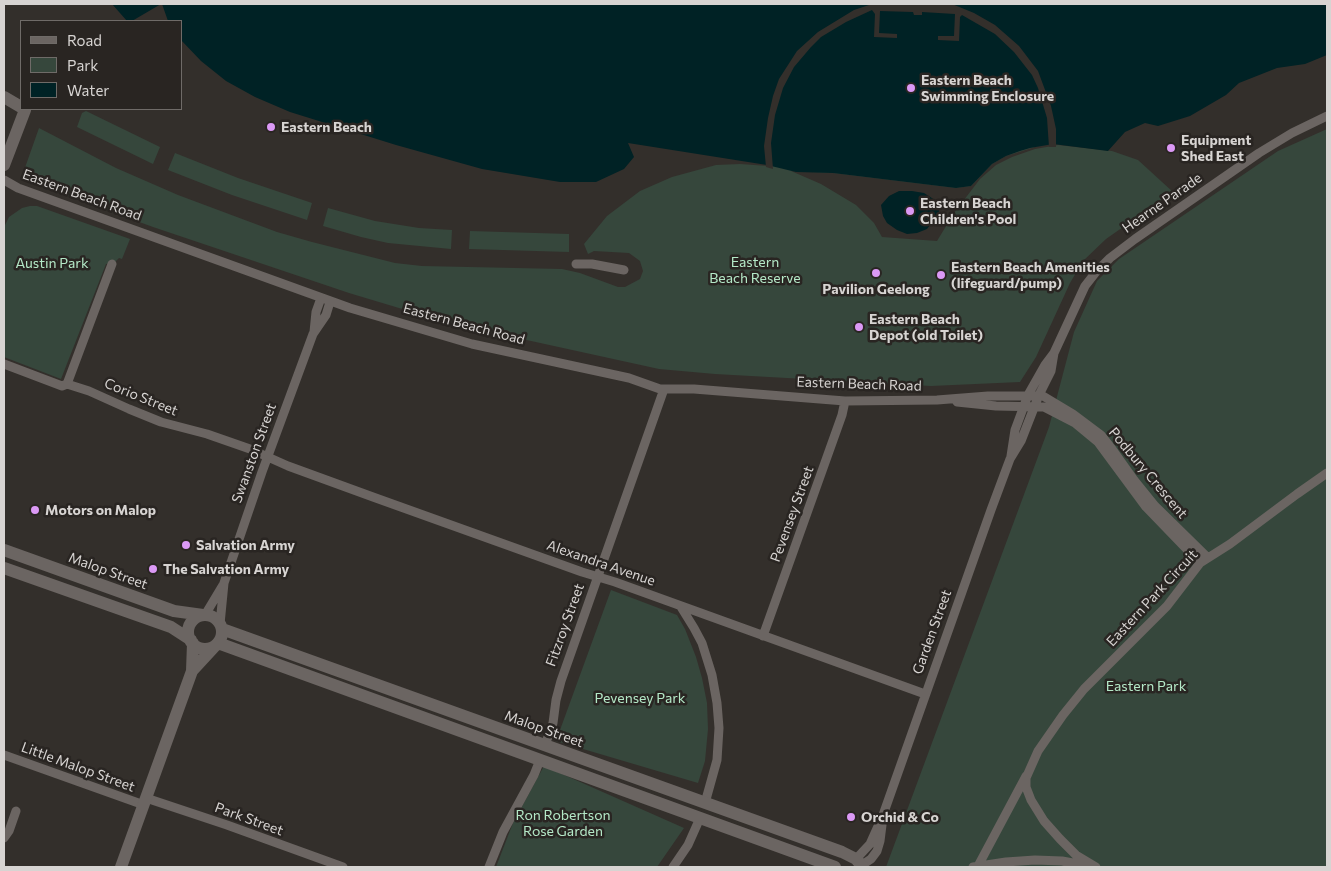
<!DOCTYPE html>
<html>
<head>
<meta charset="utf-8">
<style>
  body { margin:0 }
  #map { position:relative; width:1331px; height:871px; overflow:hidden; background:#332f2b; font-family:Commissioner,sans-serif }
  canvas { display:block }
  .frame { position:absolute; inset:0; border:5px solid #d7d4d2; pointer-events:none }
  .legend { position:absolute; left:20px; top:20px; width:162px; height:90px; box-sizing:border-box; background:#292522; border:1px solid #6f6b68; margin:0; padding:6px 9px; list-style:none; font-size:15px; color:#d7d4d2 }
  .legend li { display:flex; align-items:center; gap:10px; height:25px }
  .legend b { width:25px; border:1px solid #6f6b68 }
</style>
</head>
<body>
<div id="map">
<canvas width="1331" height="871"></canvas>
<div class="frame"></div>
<ul class="legend">
<li><b style="height:6px;background:#6b6562"></b>Road</li>
<li><b style="height:14px;background:#36473c"></b>Park</li>
<li><b style="height:14px;background:#002225"></b>Water</li>
</ul>
</div>
<script>
const c = document.querySelector('canvas').getContext('2d');
c.lineJoin = 'round';
function fillPath(path, color) { c.fillStyle = color; c.fill(path, 'evenodd'); }
const shape = rows => new Path2D(rows.map(r => 'M' + r).join(''));
function stroke(path, color, width, dash) { c.strokeStyle = color; c.lineWidth = width; c.lineCap = dash ? 'butt' : 'round'; c.setLineDash(dash || []); c.stroke(path); }
function write(font, color, halo, rows, align = 'center') {
  c.font = font + ' Commissioner,sans-serif'; c.lineWidth = 5; c.setLineDash([]); c.textBaseline = 'middle'; c.strokeStyle = halo; c.fillStyle = color; for (const [text, x, y, turn = 0] of rows) {
    c.save(); c.translate(x, y); c.rotate((+turn || 0) * Math.PI / 180); c.textAlign = isNaN(turn) ? turn : align; if (halo) c.strokeText(text, 0, 0); c.fillText(text, 0, 0); c.restore();
  }
}
const green = shape([
  [946,4,1038,146,1006,156,992,164,971,186,956,188,833,173,791,171,821,184,856,205,874,223,882,237,937,241,954,213,980,179,996,165,1012,157,1035,149,1058,145,1112,151,1138,160,1173,192,1106,239,1083,261,1070,283,1036,357,1020,382,931,386,715,374,659,369,449,323,349,293,153,227,21,179,39,128,116,168,178,195,277,232,312,242,395,263,422,266,562,269,580,273,618,287,625,287,640,279,643,271,640,261,629,253,594,251,588,254,584,244,607,216,640,191,672,177,716,165,740,164,768,166],
  [86,111,160,147,153,164,77,127,82,113],
  [1327,129,1327,867,886,867,1049,427,1074,332,1097,281,1119,259,1278,151],
  [175,153,238,178,312,203,307,220,232,195,168,170],
  [30,206,37,206,130,239,122,259,119,258,115,262,106,264,61,379,4,357,4,227,9,217,22,208],
  [328,208,375,221,419,228,452,230,451,249,388,243,361,237,323,226],
  [470,231,569,234,569,252,469,249],
  [611,590,677,615,685,629,696,657,702,678,707,703,708,729,705,761,698,783,556,741],
  [544,766,684,828,657,867,496,867,513,823]
]);
const water = shape([
  [112,4,161,4,132,21,127,21],
  [162,4,1327,4,1327,55,1305,64,1277,68,1239,83,1226,95,1190,116,1158,126,1145,123,1125,132,1108,151,1053,144,1030,148,1020,151,1006,156,992,164,971,186,956,188,833,173,796,172,767,165,628,143,634,157,624,169,596,182,560,182,482,169,396,145,290,112,255,97,226,81,201,61,181,40,181,21,168,21],
  [899,191,912,191,924,193,938,202,939,207,939,214,927,229,917,233,907,234,897,230,887,223,883,216,881,205,889,196]
]);
const pier = shape([
  [872,4,952,4,974,13,995,25,1019,46,1038,71,1051,106,1056,129,1056,147,1049,147,1047,118,1038,88,1032,75,1014,52,995,34,962,15,960,17,959,41,938,40,938,36,954,36,955,14,922,12,922,15,914,15,913,12,880,11,879,33,897,34,897,38,874,37,875,14,872,10,846,22,821,37,811,47,794,67,783,88,775,115,771,143,773,169,766,167,764,146,768,118,773,96,779,79,797,51,818,32,854,10]
]);
const street = shape([
  [4,180,18,188,350,308,472,344,629,378,660,389,694,389,845,401,937,400,988,396,1043,396,1073,414,1101,435,1112,449,1134,480,1155,506,1207,557],
  [576,264,592,264,624,270],
  [314,332,316,312,321,298],
  [4,364,62,386,67,384,89,391,129,409,161,422,207,434,250,449,288,466,373,497,582,572,615,582,925,694],
  [67,384,112,264],
  [957,402,996,406,1044,407,1075,423,1098,442,1146,507,1200,563],
  [1011,456,1015,430,1028,395,1045,365,1054,353,1085,286,1096,272,1110,258,1135,239,1259,153,1292,133,1327,116],
  [681,607,694,628,702,643,712,675,717,703,719,728,717,760,705,803],
  [205,615,223,585],
  [220,624,224,583,262,472,313,334,326,315,330,302],
  [763,636,842,415,845,401],
  [545,745,553,723,556,700,561,681,664,389],
  [4,755,144,805],
  [146,798,227,825,343,867],
  [4,838,9,831,16,811],
  [856,859,870,844,883,815,991,510,1010,459,1021,441,1039,395,1051,371,1054,353],
  [862,865,871,859,877,851,880,841,882,825],
  [978,866,1026,776],
  [489,867,503,832,534,775,540,760],
  [673,867,688,845,700,818],
  [973,867,1006,862,1035,860,1062,861,1089,866],
  [1096,867,1076,855,1060,839,1044,821,1031,800,1026,787,1026,778,1038,751,1063,715,1084,689,1167,606,1200,563,1230,544,1297,494,1327,473]
]);
const secondary = shape([
  [4,97,21,107],
  [4,165,25,110,24,109],
  [4,550,174,611,203,615],
  [4,568,171,627,191,640],
  '188 632a17 17 0 1 1 34 0a17 17 0 1 1-34 0Z',
  [222,629,842,852,856,859,863,867],
  [218,643,835,867],
  [192,671,216,645],
  [121,867,192,671,193,643]
]);
const markers = [
  [911,88,5,"#db99f5"],
  [271,127,5,"#db99f5"],
  [1171,148,5,"#db99f5"],
  [910,211,5,"#db99f5"],
  [876,273,5,"#db99f5"],
  [941,275,5,"#db99f5"],
  [859,327,5,"#db99f5"],
  [35,510,5,"#db99f5"],
  [186,545,5,"#db99f5"],
  [153,569,5,"#db99f5"],
  [851,817,5,"#db99f5"]
];
const poiNames = [
  ["Eastern Beach",921,80],
  ["Swimming Enclosure",921,96],
  ["Eastern Beach",281,127],
  ["Equipment",1181,140],
  ["Shed East",1181,156],
  ["Eastern Beach",920,203],
  ["Children's Pool",920,219],
  ["Eastern Beach Amenities",951,267],
  ["(lifeguard/pump)",951,283],
  ["Pavilion Geelong",876,289,"center"],
  ["Eastern Beach",869,319],
  ["Depot (old Toilet)",869,335],
  ["Motors on Malop",45,510],
  ["Salvation Army",196,545],
  ["The Salvation Army",163,569],
  ["Orchid & Co",861,817]
];
const streetNames = [
  ["Eastern Beach Road",82,195,20],
  ["Hearne Parade",1162,203,-35],
  ["Eastern Beach Road",464,324,15],
  ["Eastern Beach Road",859,384,2],
  ["Corio Street",141,397,22],
  ["Swanston Street",254,453,-70],
  ["Podbury Crescent",1148,473,50],
  ["Pevensey Street",792,514,-70],
  ["Alexandra Avenue",601,563,19],
  ["Malop Street",108,571,20],
  ["Eastern Park Circuit",1152,598,-47],
  ["Fitzroy Street",565,625,-70],
  ["Garden Street",932,632,-70],
  ["Malop Street",544,729,20],
  ["Little Malop Street",78,767,20],
  ["Park Street",249,819,20]
];
const parkNames = [
  ["Eastern",755,262],
  ["Beach Reserve",755,278],
  ["Austin Park",52,263],
  ["Eastern Park",1146,686],
  ["Pevensey Park",640,698],
  ["Ron Robertson",563,815],
  ["Rose Garden",563,831]
];
fillPath(green, '#36473c');
fillPath(water, '#002225');
fillPath(pier, '#332f2b');
stroke(street, '#6b6562', 9);
stroke(secondary, '#6b6562', 12);
for (const [x, y, r, color] of markers) { const dot = new Path2D(); dot.arc(x, y, r, 0, 2 * Math.PI); c.fillStyle = color; c.fill(dot); stroke(dot, '#292522', 2); }
write('bold 14px', '#d7d4d2', '#292522', poiNames, 'left');
write('14px', '#d7d4d2', '#292522', streetNames);
write('14px', '#b4e8c7', '#292522', parkNames);
</script>
</body>
</html>
